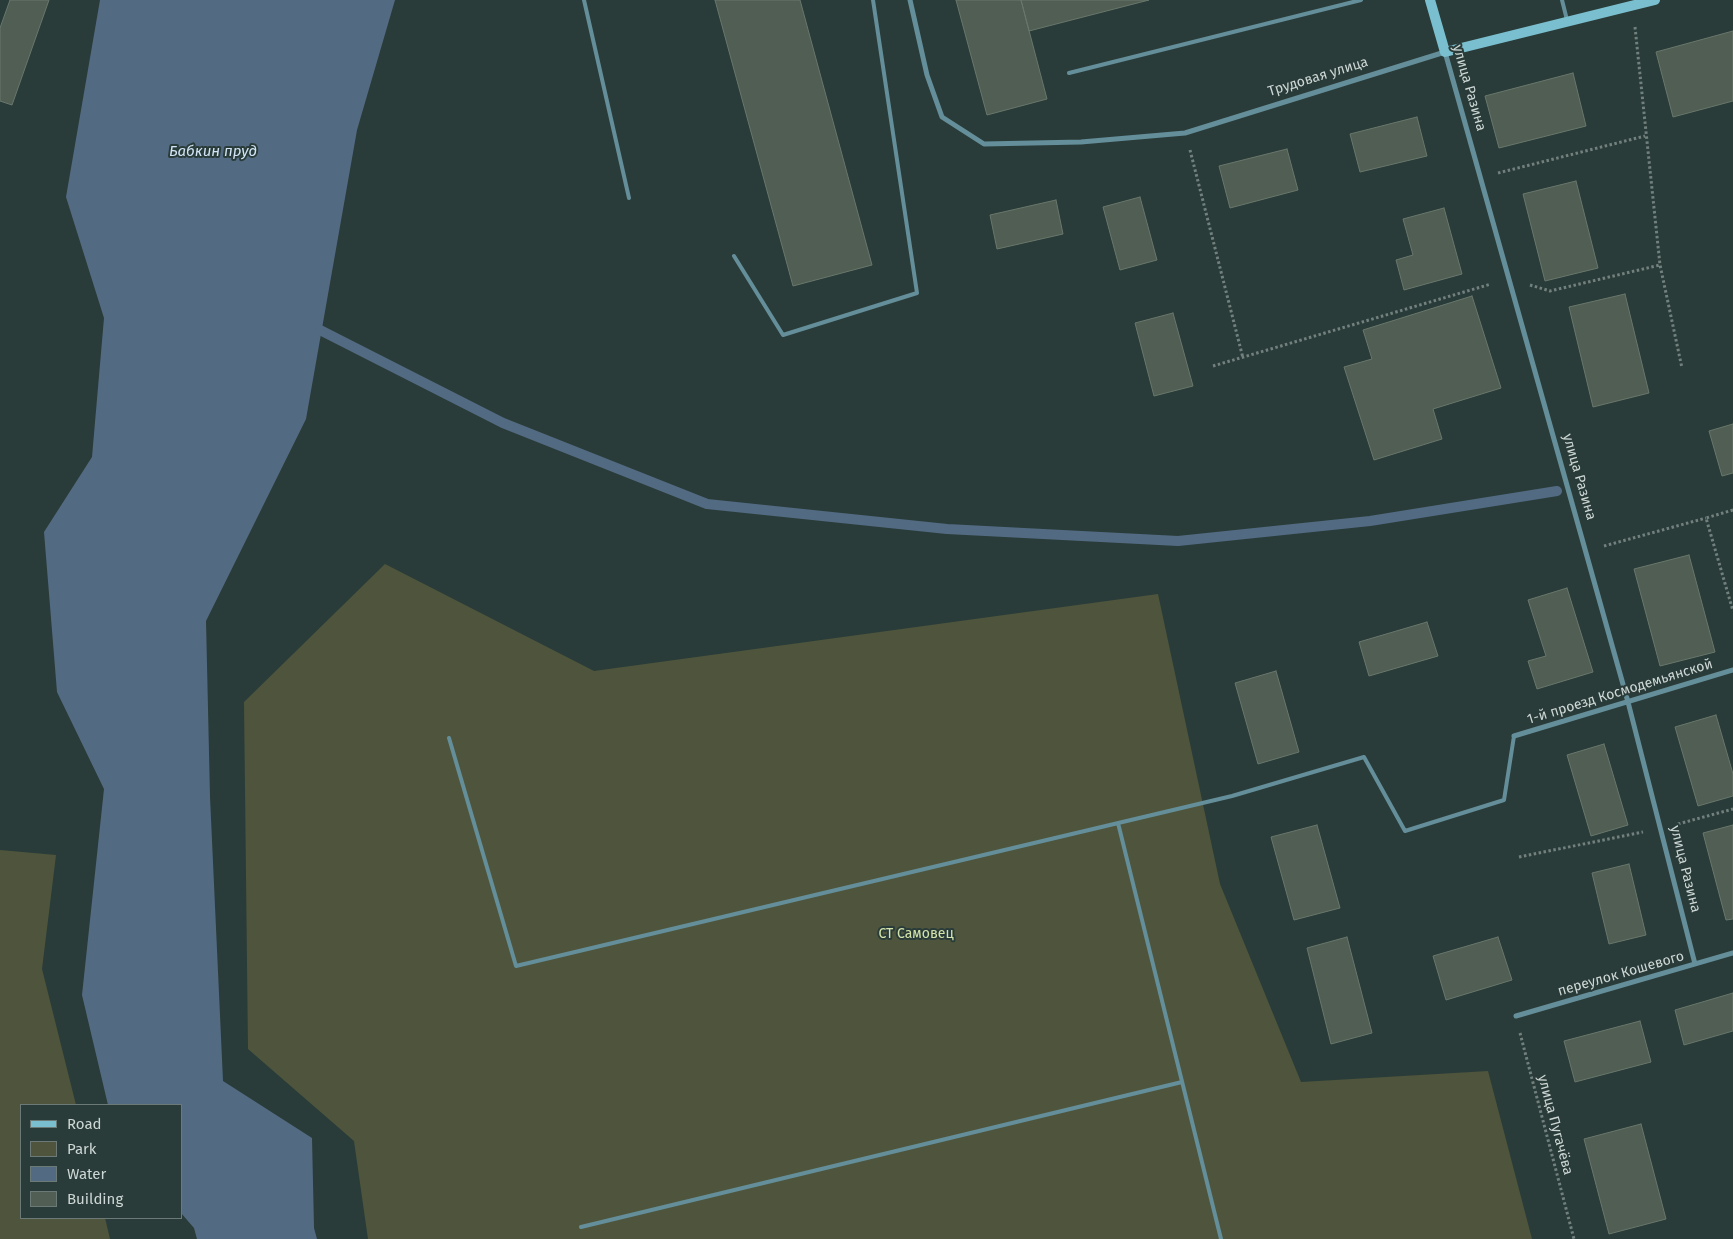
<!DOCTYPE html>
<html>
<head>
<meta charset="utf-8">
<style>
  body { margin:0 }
  #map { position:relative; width:1733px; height:1239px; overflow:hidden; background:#2a3c39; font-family:"Fira Sans",sans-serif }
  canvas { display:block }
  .legend { position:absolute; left:20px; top:1104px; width:162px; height:115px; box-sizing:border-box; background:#2a3c39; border:1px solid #6b7a77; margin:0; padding:6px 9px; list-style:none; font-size:15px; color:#cdd7d5 }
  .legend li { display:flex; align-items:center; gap:10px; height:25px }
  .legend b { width:25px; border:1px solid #6b7a77 }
</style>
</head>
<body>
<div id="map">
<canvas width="1733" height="1239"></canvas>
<ul class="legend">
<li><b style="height:6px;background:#7abfd0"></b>Road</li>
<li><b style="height:14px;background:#4e553c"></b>Park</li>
<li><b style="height:14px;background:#526b83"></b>Water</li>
<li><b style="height:14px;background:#505e53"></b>Building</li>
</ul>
</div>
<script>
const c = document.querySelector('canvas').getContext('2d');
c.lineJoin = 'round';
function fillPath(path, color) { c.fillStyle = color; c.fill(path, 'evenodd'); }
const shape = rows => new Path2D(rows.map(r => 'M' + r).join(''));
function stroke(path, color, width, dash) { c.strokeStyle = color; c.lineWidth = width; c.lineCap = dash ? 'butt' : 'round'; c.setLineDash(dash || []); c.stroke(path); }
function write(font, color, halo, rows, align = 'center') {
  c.font = font + ' "Fira Sans",sans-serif'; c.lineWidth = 4; c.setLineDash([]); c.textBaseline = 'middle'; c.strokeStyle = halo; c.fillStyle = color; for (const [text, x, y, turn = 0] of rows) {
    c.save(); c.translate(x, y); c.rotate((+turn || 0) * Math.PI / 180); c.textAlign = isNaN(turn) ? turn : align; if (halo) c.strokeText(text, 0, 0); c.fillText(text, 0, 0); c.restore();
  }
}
const green = shape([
  [385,564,594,671,1158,594,1220,884,1301,1082,1488,1071,1532,1239,368,1239,354,1141,248,1049,244,702],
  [0,850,56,855,42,969,76,1105,21,1105,21,1218,105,1218,110,1239,0,1239]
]);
const water = shape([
  [100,0,395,0,357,130,306,419,206,621,210,797,223,1081,312,1138,314,1228,317,1239,197,1239,194,1228,181,1213,181,1105,108,1105,82,995,104,789,57,692,44,532,92,457,104,318,66,197]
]);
const stream = shape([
  [320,330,503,423,707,504,947,529,1178,541,1370,521,1557,491]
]);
const building = shape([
  [10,0,49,0,12,105,0,101,0,28,10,0],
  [715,0,800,0,872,265,793,286,715,0],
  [956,0,1021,0,1047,99,987,115,956,0],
  [1021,0,1149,0,1029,31,1021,0],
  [1733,31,1733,101,1673,117,1656,52,1733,31],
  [1573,73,1586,126,1499,148,1485,96,1573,73],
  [1417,117,1427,156,1360,172,1350,134,1417,117],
  [1287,149,1298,190,1230,208,1219,166,1287,149],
  [1576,181,1598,268,1545,281,1523,194,1576,181],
  [1140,197,1157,260,1120,270,1103,207,1140,197],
  [1056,200,1063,234,997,249,990,215,1056,200],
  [1444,208,1462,274,1404,290,1396,260,1413,255,1403,219,1444,208],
  [1625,294,1649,393,1593,407,1569,307,1625,294],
  [1472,296,1501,388,1433,409,1442,439,1374,460,1344,367,1372,359,1363,330,1472,296],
  [1173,313,1193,386,1154,396,1135,323,1173,313],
  [1733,424,1733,473,1722,476,1709,431,1733,424],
  [1689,555,1715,652,1660,666,1634,569,1689,555],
  [1567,588,1593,672,1537,689,1528,661,1546,656,1528,600,1567,588],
  [1427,622,1438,656,1369,676,1359,642,1427,622],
  [1276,671,1299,752,1258,764,1235,683,1276,671],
  [1716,715,1733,774,1733,796,1698,806,1675,727,1716,715],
  [1604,744,1628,825,1591,836,1567,755,1604,744],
  [1317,825,1340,908,1294,920,1271,837,1317,825],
  [1733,825,1733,919,1726,920,1703,833,1733,825],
  [1629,864,1646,935,1609,944,1592,873,1629,864],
  [1347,937,1372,1033,1331,1044,1307,948,1347,937],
  [1498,937,1512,980,1446,1000,1433,956,1498,937],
  [1733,993,1733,1031,1684,1045,1675,1010,1733,993],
  [1640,1021,1651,1062,1575,1082,1564,1041,1640,1021],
  [1641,1124,1666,1219,1609,1234,1584,1139,1641,1124]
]);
const path = shape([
  [1635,27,1660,265,1682,368],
  [1190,150,1243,358],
  [1498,173,1645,136],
  [1530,285,1550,291,1660,265],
  [1213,366,1491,284],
  [1733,510,1706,518,1733,611],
  [1604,546,1706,518],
  [1678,824,1733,809],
  [1519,857,1643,832],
  [1520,1033,1574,1239]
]);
const lane = shape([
  [584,0,629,198],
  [1562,0,1567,20],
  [1069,73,1361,0],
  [734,256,783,335,917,293,873,0],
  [449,738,516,966,1232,796,1364,757,1405,831,1504,800,1514,736],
  [1118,823,1221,1239],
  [581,1227,1182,1082]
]);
const street = shape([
  [910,0,927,75,942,117,984,144,1081,142,1185,133,1445,52,1628,702,1695,964],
  [1514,736,1733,670],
  [1516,1016,1733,953]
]);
const secondary = shape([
  [1430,0,1445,52,1655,0]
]);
const streetNames = [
  ["Трудовая улица",1318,77,-17],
  ["улица Разина",1469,88,74],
  ["улица Разина",1579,477,74],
  ["1-й проезд Космодемьянской",1620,692,-17],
  ["улица Разина",1685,869,76],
  ["переулок Кошевого",1621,974,-16],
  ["улица Пугачёва",1555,1125,75]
];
const parkNames = [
  ["СТ Самовец",916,934]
];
const waterNames = [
  ["Бабкин пруд",213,152]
];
fillPath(green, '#4e553c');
fillPath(water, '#526b83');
stroke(stream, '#526b83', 10);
fillPath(building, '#505e53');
stroke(building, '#69776c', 1);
stroke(path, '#72817e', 3, [2.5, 2.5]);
stroke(lane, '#648e99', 4);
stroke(street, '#648e99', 5);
stroke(secondary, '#7abfd0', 10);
write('14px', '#cdd7d5', '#2a3c39', streetNames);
write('14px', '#d4e4aa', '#2a3c39', parkNames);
write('italic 15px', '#d2e5f6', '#2a3c39', waterNames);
</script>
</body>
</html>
